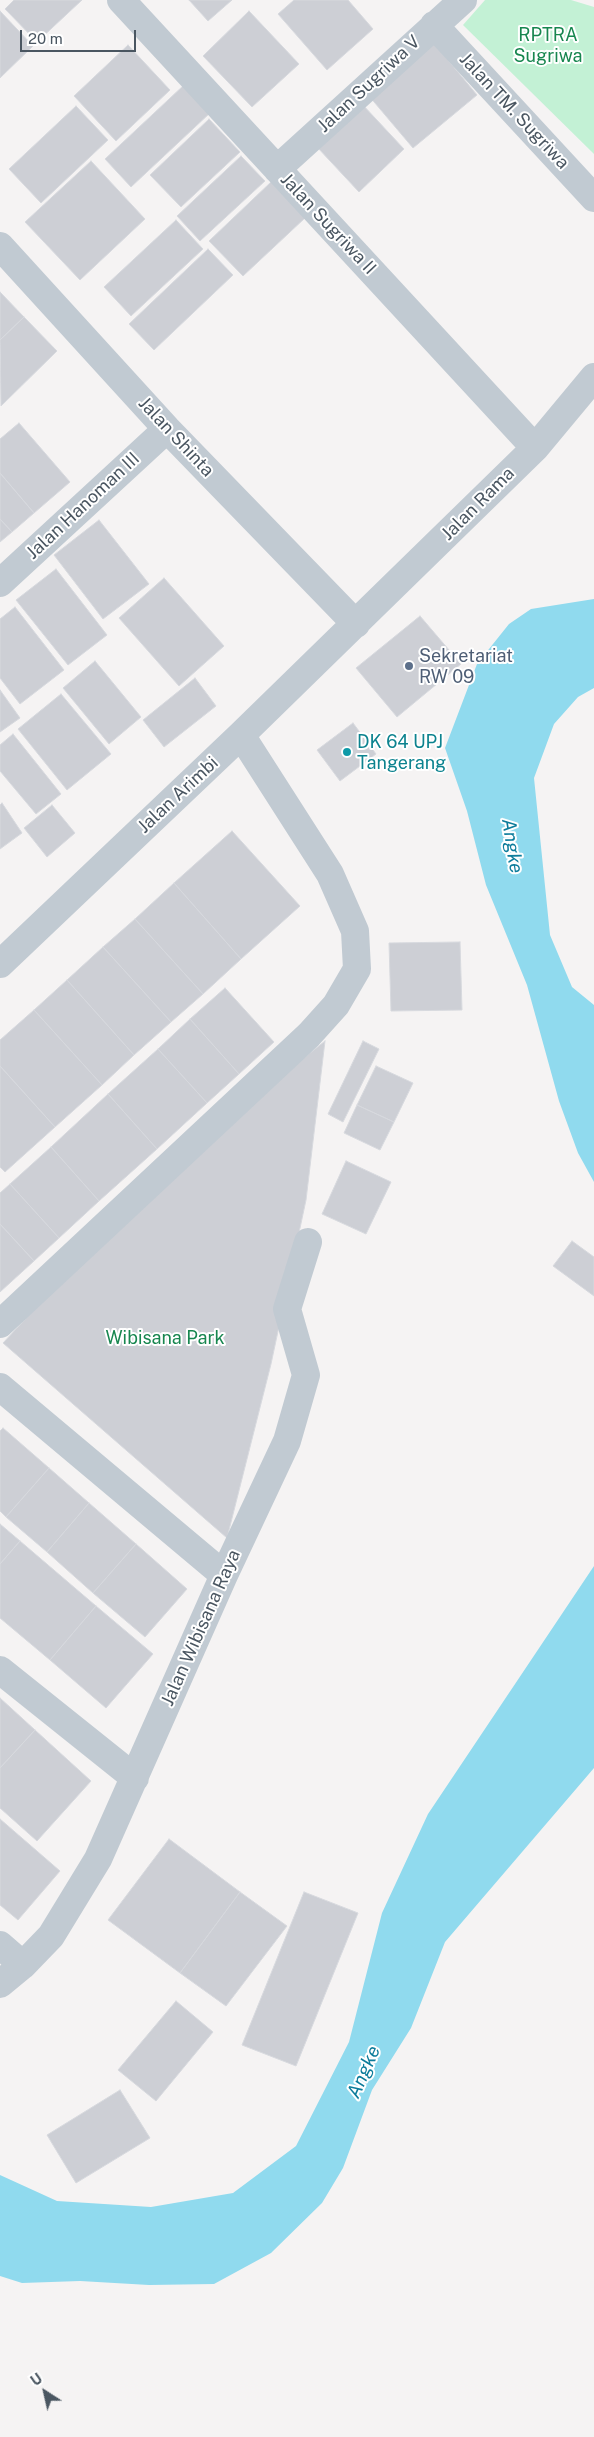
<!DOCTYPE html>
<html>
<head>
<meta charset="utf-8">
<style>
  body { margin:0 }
  #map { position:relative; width:594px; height:2437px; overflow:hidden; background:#f5f3f3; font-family:"Public Sans",sans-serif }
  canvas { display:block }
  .north { position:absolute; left:20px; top:2367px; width:50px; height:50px; -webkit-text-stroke:4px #fff; paint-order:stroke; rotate:325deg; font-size:14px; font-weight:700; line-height:20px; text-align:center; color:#4a5661 }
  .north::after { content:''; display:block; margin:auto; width:18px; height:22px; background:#4a5661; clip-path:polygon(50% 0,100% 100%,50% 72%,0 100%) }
  .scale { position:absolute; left:20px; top:30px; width:116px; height:22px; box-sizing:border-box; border:2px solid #4a5661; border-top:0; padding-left:6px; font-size:15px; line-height:18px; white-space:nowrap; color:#4a5661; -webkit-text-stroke:4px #fff; paint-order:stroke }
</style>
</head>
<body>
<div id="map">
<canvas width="594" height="2437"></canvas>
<div class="north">U</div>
<div class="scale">20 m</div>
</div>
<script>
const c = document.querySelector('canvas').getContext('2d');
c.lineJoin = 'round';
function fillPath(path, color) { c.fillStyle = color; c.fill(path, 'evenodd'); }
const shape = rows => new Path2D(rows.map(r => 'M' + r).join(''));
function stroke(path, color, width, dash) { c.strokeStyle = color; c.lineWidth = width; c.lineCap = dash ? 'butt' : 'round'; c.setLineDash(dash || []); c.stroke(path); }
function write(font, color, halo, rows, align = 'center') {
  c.font = font + ' "Public Sans",sans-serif'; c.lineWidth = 4; c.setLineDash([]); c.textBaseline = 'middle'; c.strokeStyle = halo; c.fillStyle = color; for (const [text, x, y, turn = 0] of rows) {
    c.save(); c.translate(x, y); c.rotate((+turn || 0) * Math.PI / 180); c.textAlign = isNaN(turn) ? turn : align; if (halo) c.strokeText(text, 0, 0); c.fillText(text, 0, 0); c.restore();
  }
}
const green = shape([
  [485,0,571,0,594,7,594,154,463,25]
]);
const water = shape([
  [594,599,594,688,578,697,554,724,534,778,550,935,572,987,594,1005,594,1182,578,1153,559,1101,527,985,486,885,467,811,445,748,477,664,509,624,531,609],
  [594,1566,594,1768,445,1942,411,2028,372,2090,343,2168,322,2203,271,2253,214,2284,149,2285,80,2281,22,2283,0,2276,0,2175,57,2201,151,2207,233,2193,296,2146,349,2042,382,1913,428,1814]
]);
const building = shape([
  [14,0,82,0,37,42,5,9,14,0],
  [189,0,232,0,208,21,189,0],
  [294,0,348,0,373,29,327,70,278,14,294,0],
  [0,11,33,46,0,78,0,11],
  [249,11,299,64,252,107,203,56,249,11],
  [434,43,477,95,413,148,369,96,434,43],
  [128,45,170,90,116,141,74,96,128,45],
  [184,85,210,113,131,187,105,159,184,85],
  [362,104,404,149,359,192,317,147,362,104],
  [76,106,108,140,41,203,9,169,76,106],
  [209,119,240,152,181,207,150,175,209,119],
  [241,156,265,181,200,241,177,216,241,156],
  [91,161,145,219,80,280,25,222,91,161],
  [271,182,305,218,243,276,209,241,271,182],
  [176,220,203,249,131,316,104,287,176,220],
  [208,249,233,275,154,350,129,324,208,249],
  [0,292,24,317,0,340,0,292],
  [24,317,57,351,1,406,0,340,24,317],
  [19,423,70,482,34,513,0,473,0,439,19,423],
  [0,473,34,513,12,532,0,519,0,473],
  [0,519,12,532,0,542,0,519],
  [99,520,149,584,103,619,54,555,99,520],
  [56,569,107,635,68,665,16,600,56,569],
  [164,578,224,646,179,686,119,618,164,578],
  [15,607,64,670,20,704,0,678,0,619,15,607],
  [420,616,461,664,397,717,356,668,420,616],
  [95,661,141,717,109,744,63,688,95,661],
  [195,678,216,706,164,747,143,720,195,678],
  [0,690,20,718,0,732,0,690],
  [61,694,111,754,67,790,18,729,61,694],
  [353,723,376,754,340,781,317,750,353,723],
  [13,734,61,794,36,814,0,771,0,745,13,734],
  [2,803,22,833,0,849,0,805,2,803],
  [52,805,75,833,47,857,24,828,52,805],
  [232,831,300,906,241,959,174,883,232,831],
  [174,883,241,959,203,994,135,919,174,883],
  [135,919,203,994,171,1022,103,947,135,919],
  [460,942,462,1010,391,1011,389,943,460,942],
  [103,947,171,1022,134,1055,67,980,103,947],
  [67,980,134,1055,102,1085,34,1010,67,980],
  [225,988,274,1042,239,1074,190,1019,225,988],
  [34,1010,102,1085,55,1127,0,1066,0,1040,34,1010],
  [190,1019,239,1074,207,1103,158,1049,190,1019],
  [325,1041,306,1200,271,1364,227,1538,3,1343,114,1223,214,1130,325,1041],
  [363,1041,379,1049,343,1122,328,1114,363,1041],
  [158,1049,207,1103,157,1149,108,1094,158,1049],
  [0,1066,55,1127,5,1172,0,1167,0,1066],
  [376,1066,413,1083,394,1122,357,1105,376,1066],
  [108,1094,157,1149,99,1201,51,1147,108,1094],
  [357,1105,394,1122,380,1150,344,1133,357,1105],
  [51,1147,99,1201,59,1238,10,1184,51,1147],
  [346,1161,391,1182,366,1234,322,1214,346,1161],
  [10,1184,59,1238,34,1261,0,1224,0,1193,10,1184],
  [0,1224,34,1261,0,1292,0,1224],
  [572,1241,594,1257,594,1296,553,1266,572,1241],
  [3,1428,49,1468,6,1517,0,1511,0,1431,3,1428],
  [49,1468,89,1503,47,1552,6,1517,49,1468],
  [89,1503,136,1544,93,1593,47,1552,89,1503],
  [0,1524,20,1541,0,1564,0,1524],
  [20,1541,96,1606,50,1660,0,1618,0,1564,20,1541],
  [136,1544,187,1589,145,1637,93,1593,136,1544],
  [96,1606,153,1654,106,1708,50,1660,96,1606],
  [0,1698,35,1730,0,1768,0,1698],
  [35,1730,91,1781,37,1841,0,1808,0,1768,35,1730],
  [0,1819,60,1871,18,1920,0,1905,0,1819],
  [169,1839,240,1892,180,1973,108,1920,169,1839],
  [240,1892,287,1926,226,2006,180,1973,240,1892],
  [304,1892,358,1913,296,2066,242,2045,304,1892],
  [176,2001,213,2032,156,2101,118,2070,176,2001],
  [120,2090,150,2138,76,2183,47,2135,120,2090]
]);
const minor = shape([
  [121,0,535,448],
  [434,25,594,198],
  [277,169,463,0],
  [0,246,167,429,356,624],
  [0,583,167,429],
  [0,964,241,735,535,448,594,377],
  [0,1324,309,1035,336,1005,357,969,355,931,330,874,241,735],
  [0,1387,224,1575],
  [0,1670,135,1778],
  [0,1945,23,1965],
  [0,1984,23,1965,51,1936,98,1859,224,1575,287,1441,306,1375,287,1309,308,1242]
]);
const markers = [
  [409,666,5,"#5c6f8a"],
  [347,752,5,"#0f9aa8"]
];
const parkNames = [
  ["RPTRA",548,35],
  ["Sugriwa",548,56],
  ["Wibisana Park",165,1338]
];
const streetNames = [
  ["Jalan Sugriwa V",369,84,-43],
  ["Jalan TM. Sugriwa",514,111,47],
  ["Jalan Sugriwa II",328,224,47],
  ["Jalan Shinta",176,437,47],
  ["Jalan Rama",478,504,-45],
  ["Jalan Hanoman III",83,506,-43],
  ["Jalan Arimbi",178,795,-43],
  ["Jalan Wibisana Raya",201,1628,-66]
];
const serviceNames = [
  ["Sekretariat",419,656],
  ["RW 09",419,677]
];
const cultureNames = [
  ["DK 64 UPJ",357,742],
  ["Tangerang",357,763]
];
const waterNames = [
  ["Angke",512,846,81],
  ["Angke",364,2072,-66]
];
fillPath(green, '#c3f1d5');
fillPath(water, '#90daee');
fillPath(building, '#cdcfd5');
stroke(building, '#d7d9de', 1);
stroke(minor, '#c1cad2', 28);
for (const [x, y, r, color] of markers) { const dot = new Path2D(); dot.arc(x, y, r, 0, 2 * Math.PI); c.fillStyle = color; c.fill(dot); stroke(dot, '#fff', 2); }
write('18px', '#17864f', '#fff', parkNames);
write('18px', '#4a5661', '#fff', streetNames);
write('18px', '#4e5e75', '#fff', serviceNames, 'left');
write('18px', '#0d838f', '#fff', cultureNames, 'left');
write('italic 19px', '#0c7c9b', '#fff', waterNames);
</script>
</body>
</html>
